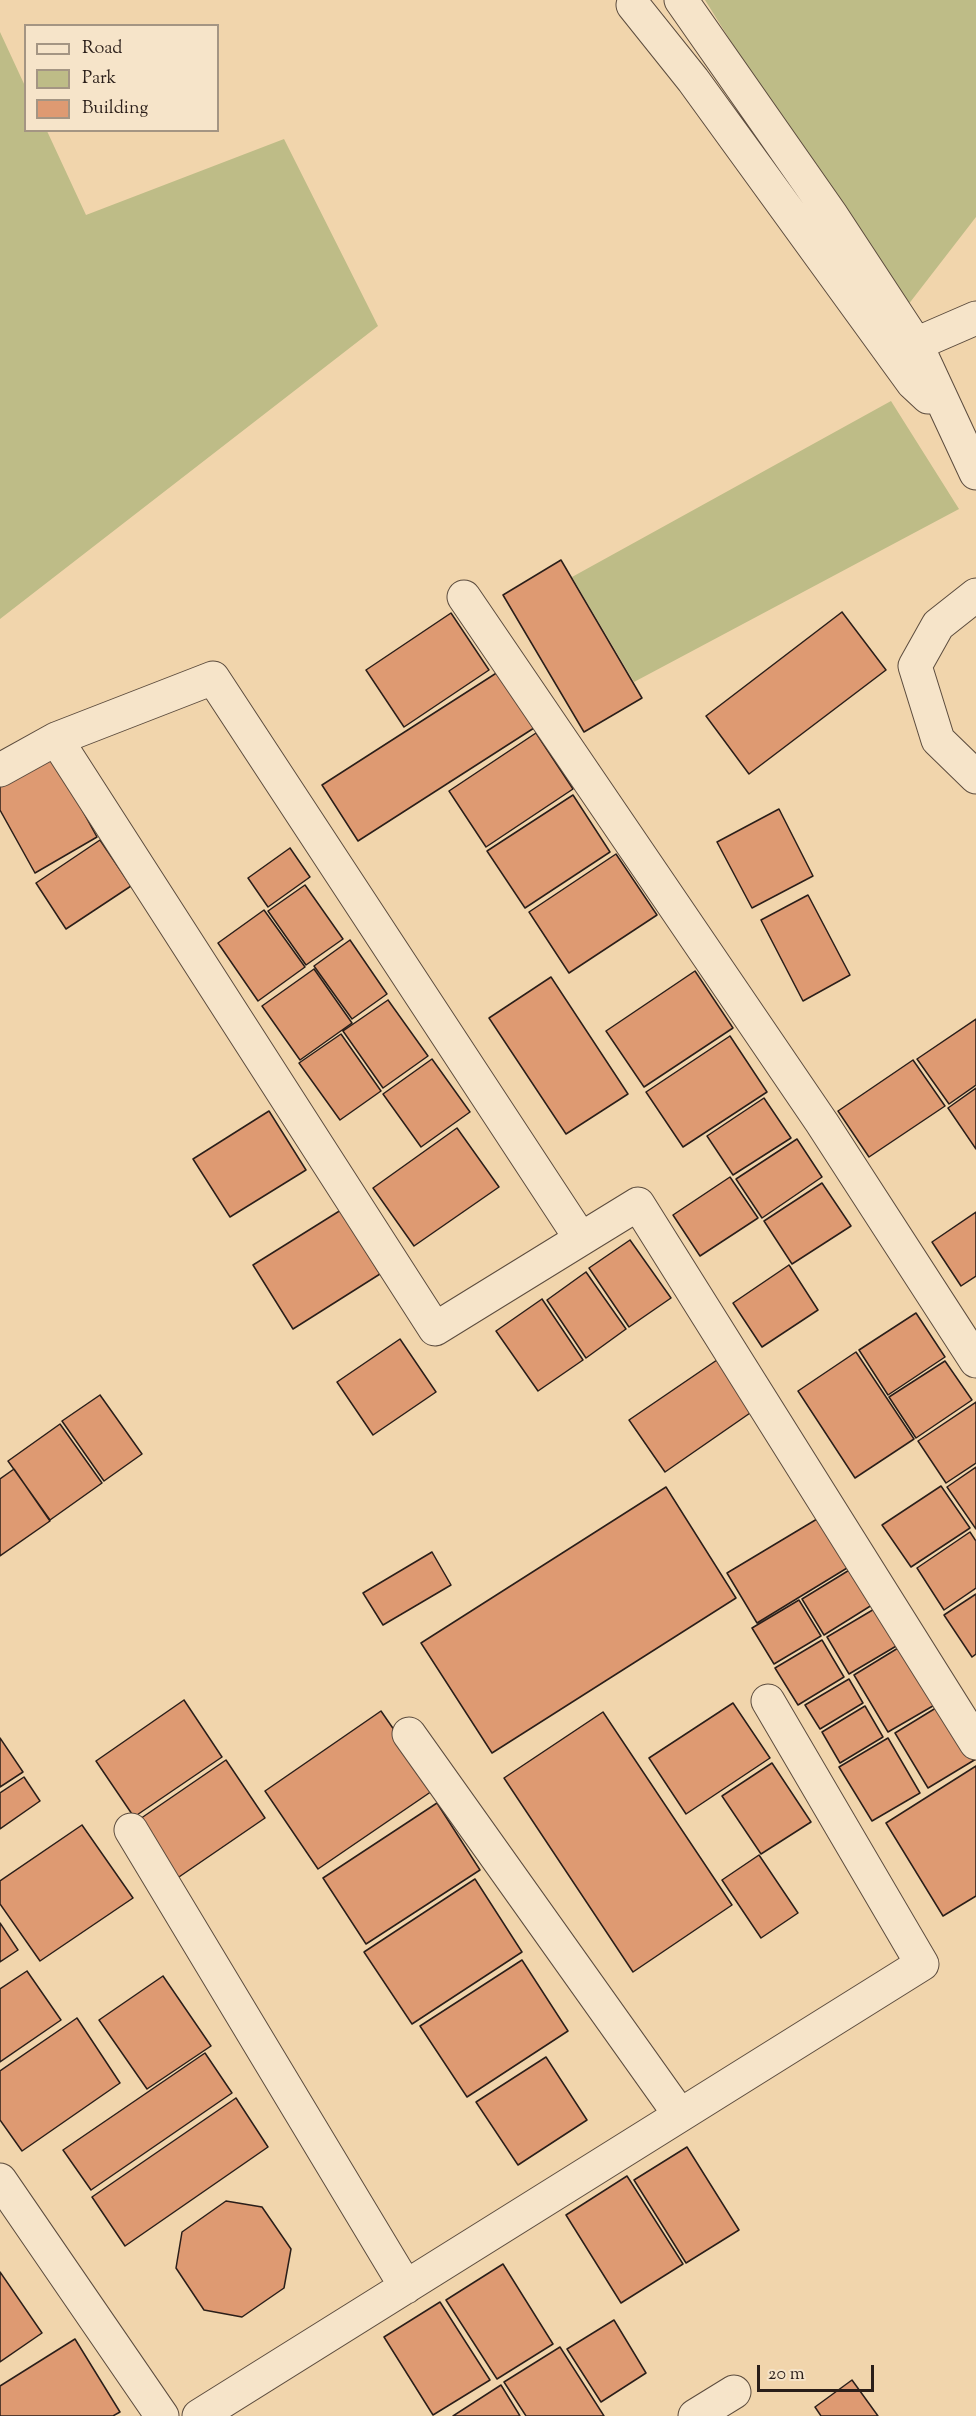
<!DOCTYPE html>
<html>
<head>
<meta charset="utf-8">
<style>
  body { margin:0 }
  #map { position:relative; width:976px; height:2416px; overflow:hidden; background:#f1d5ac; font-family:"Sorts Mill Goudy",serif }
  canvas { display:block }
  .legend { position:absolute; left:24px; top:24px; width:195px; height:108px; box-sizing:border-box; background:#f6e4c9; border:2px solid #a49583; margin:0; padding:8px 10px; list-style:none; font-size:18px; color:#2a1e19 }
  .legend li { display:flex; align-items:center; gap:12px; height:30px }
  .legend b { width:30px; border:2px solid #a49583 }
  .scale { position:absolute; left:757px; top:2365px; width:117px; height:27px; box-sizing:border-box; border:3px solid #2a1e19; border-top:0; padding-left:8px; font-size:18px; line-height:21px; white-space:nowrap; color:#2a1e19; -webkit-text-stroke:4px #f6e4c9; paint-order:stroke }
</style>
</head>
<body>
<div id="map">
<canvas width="976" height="2416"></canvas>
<ul class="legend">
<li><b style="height:8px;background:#f6e4c9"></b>Road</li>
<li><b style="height:16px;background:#bebc87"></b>Park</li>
<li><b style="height:16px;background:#de9a72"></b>Building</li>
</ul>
<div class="scale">20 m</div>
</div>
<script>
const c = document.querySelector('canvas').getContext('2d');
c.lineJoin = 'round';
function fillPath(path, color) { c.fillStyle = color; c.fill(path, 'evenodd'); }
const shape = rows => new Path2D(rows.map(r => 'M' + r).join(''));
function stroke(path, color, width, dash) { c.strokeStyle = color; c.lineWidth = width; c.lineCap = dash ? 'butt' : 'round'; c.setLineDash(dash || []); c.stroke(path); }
const green = shape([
  [705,0,976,0,976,217,901,314],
  [0,32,25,86,26,130,47,131,86,215,284,139,378,326,0,619],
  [891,401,959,509,634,682,572,577]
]);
const building = shape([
  [561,560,642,698,584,732,503,595,561,560],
  [842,612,886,670,749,774,706,716,842,612],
  [451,613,489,670,404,727,366,670,451,613],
  [498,672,534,728,358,841,322,785,498,672],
  [536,733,573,789,486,847,449,791,536,733],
  [52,755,97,837,35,873,0,810,0,784,52,755],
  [573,795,610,852,525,908,487,851,573,795],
  [779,809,813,876,752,908,717,842,779,809],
  [100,840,131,886,66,929,36,883,100,840],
  [290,848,310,877,268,907,248,878,290,848],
  [616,854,657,915,569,973,529,912,616,854],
  [305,885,343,939,306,965,268,911,305,885],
  [808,895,850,975,803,1001,761,920,808,895],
  [264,910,305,967,258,1001,218,943,264,910],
  [350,940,387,994,352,1019,314,966,350,940],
  [314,969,352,1023,300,1060,262,1006,314,969],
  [695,971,733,1028,644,1087,606,1031,695,971],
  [551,977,628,1094,566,1134,489,1018,551,977],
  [388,1000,428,1056,383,1088,343,1031,388,1000],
  [976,1019,976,1085,949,1104,917,1059,976,1019],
  [341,1034,381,1091,340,1120,299,1063,341,1034],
  [730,1036,767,1092,683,1147,646,1092,730,1036],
  [432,1059,470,1112,421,1147,383,1094,432,1059],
  [913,1060,945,1106,869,1157,838,1111,913,1060],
  [976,1088,976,1149,948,1108,976,1088],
  [764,1098,791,1138,733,1175,707,1136,764,1098],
  [269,1111,306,1170,230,1217,193,1159,269,1111],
  [457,1128,499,1187,414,1246,373,1188,457,1128],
  [797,1139,822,1177,762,1218,736,1179,797,1139],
  [730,1177,758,1218,700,1256,673,1215,730,1177],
  [822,1183,851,1226,792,1264,764,1221,822,1183],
  [341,1210,380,1274,293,1329,253,1265,341,1210],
  [976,1212,976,1276,961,1286,932,1242,976,1212],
  [630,1240,671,1298,629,1327,589,1268,630,1240],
  [789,1265,818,1310,762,1347,733,1303,789,1265],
  [586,1272,626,1329,586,1358,547,1300,586,1272],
  [542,1299,583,1360,538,1391,496,1331,542,1299],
  [916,1313,945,1357,888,1395,859,1350,916,1313],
  [400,1339,436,1392,373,1435,337,1382,400,1339],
  [856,1352,914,1439,855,1478,798,1391,856,1352],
  [717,1360,753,1411,665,1472,629,1420,717,1360],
  [945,1361,972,1400,916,1438,889,1397,945,1361],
  [100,1395,142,1454,104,1481,62,1421,100,1395],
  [976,1402,976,1463,946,1483,918,1441,976,1402],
  [60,1424,102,1483,50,1520,8,1461,60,1424],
  [976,1467,976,1529,947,1487,976,1467],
  [14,1469,50,1521,0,1556,0,1479,14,1469],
  [941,1486,970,1528,911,1567,882,1525,941,1486],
  [666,1487,736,1598,492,1753,421,1643,666,1487],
  [822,1516,852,1565,757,1623,727,1573,822,1516],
  [970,1532,976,1541,976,1588,944,1610,917,1568,970,1532],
  [432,1552,451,1585,383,1625,363,1593,432,1552],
  [851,1569,872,1605,824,1635,802,1599,851,1569],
  [976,1594,976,1654,972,1657,944,1615,976,1594],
  [799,1600,821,1636,774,1664,752,1628,799,1600],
  [876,1608,898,1645,849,1674,827,1637,876,1608],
  [822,1640,844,1677,798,1705,775,1668,822,1640],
  [903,1645,938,1703,888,1732,854,1675,903,1645],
  [849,1679,863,1703,820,1729,805,1705,849,1679],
  [184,1700,222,1757,134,1817,96,1761,184,1700],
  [733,1703,770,1758,686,1814,649,1758,733,1703],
  [944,1703,976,1759,928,1788,895,1733,944,1703],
  [865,1706,883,1737,840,1763,822,1732,865,1706],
  [381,1711,435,1789,318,1869,265,1791,381,1711],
  [603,1712,732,1905,633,1972,504,1778,603,1712],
  [0,1738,23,1772,0,1787,0,1738],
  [888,1738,920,1793,872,1821,839,1767,888,1738],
  [226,1760,265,1818,176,1879,137,1821,226,1760],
  [772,1763,811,1822,761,1854,722,1796,772,1763],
  [976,1766,976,1896,943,1916,886,1823,976,1766],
  [24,1777,40,1801,0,1829,0,1793,24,1777],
  [437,1803,480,1870,366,1944,323,1878,437,1803],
  [82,1825,133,1898,40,1961,0,1904,0,1881,82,1825],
  [759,1855,798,1913,761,1938,722,1880,759,1855],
  [475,1879,522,1952,412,2024,364,1952,475,1879],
  [0,1923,18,1950,0,1962,0,1923],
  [522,1960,568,2031,467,2097,420,2026,522,1960],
  [27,1971,61,2020,0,2062,0,1989,27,1971],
  [163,1976,211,2046,147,2089,99,2020,163,1976],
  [77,2018,120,2083,22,2151,0,2120,0,2071,77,2018],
  [205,2053,232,2093,91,2190,63,2150,205,2053],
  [546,2057,587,2120,518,2165,476,2102,546,2057],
  [236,2098,268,2147,125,2246,92,2197,236,2098],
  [687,2147,739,2230,686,2263,634,2180,687,2147],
  [627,2176,683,2264,621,2303,566,2215,627,2176],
  [226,2201,262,2207,291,2249,284,2288,242,2317,204,2310,176,2268,182,2232,226,2201],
  [503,2264,553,2344,497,2379,446,2300,503,2264],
  [0,2272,42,2333,0,2362,0,2272],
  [440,2302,490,2380,433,2415,384,2337,440,2302],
  [614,2320,646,2373,601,2402,567,2349,614,2320],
  [75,2339,120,2412,113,2416,0,2416,0,2386,75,2339],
  [560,2347,604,2416,526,2416,504,2382,560,2347],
  [852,2380,878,2416,821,2416,815,2407,852,2380],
  [501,2385,520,2416,453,2416,501,2385]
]);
const minor = shape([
  [681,0,832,216,916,344,976,473],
  [633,5,693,80,913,383,928,397],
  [916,344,976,318],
  [976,595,938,625,915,666,938,740,976,777],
  [464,597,822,1123,976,1361],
  [0,770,56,739],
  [581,1239,435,1329,56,739,213,678,581,1239,638,1204,976,1743],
  [409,1734,680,2115],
  [131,1830,406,2287],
  [0,2180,162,2416],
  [199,2416,922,1964,768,1701],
  [695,2416,734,2392]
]);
fillPath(green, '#bebc87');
fillPath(building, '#de9a72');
stroke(building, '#2a1e19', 1.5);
stroke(minor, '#5c4c3e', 35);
stroke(minor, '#f6e4c9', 33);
</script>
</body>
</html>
